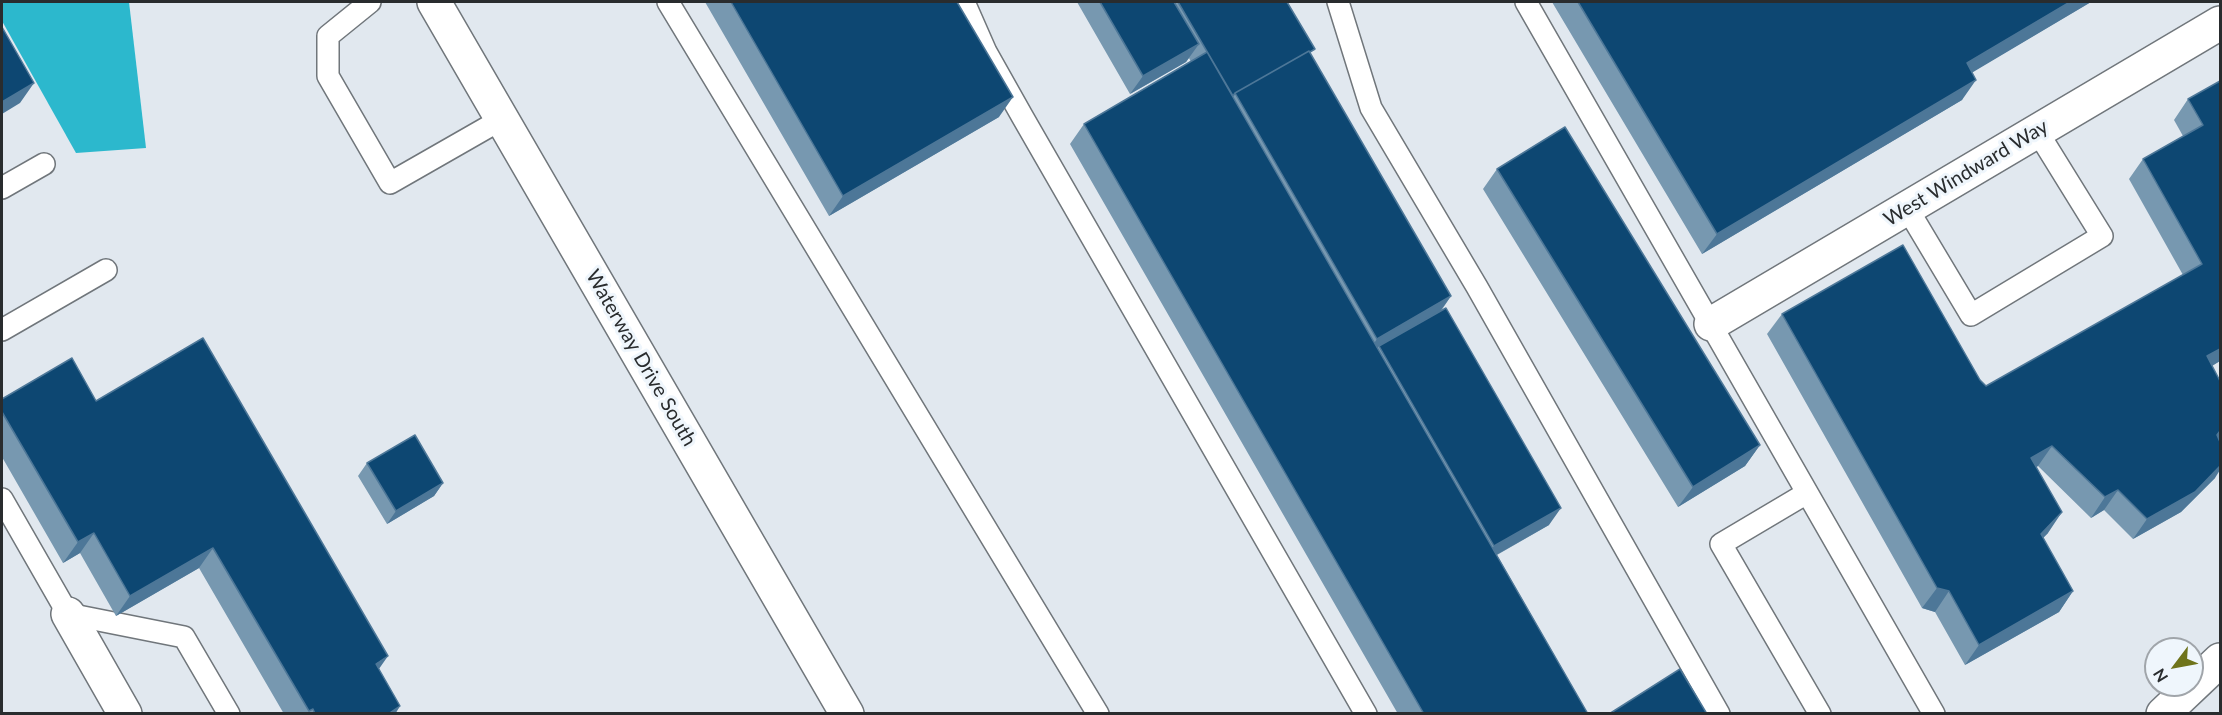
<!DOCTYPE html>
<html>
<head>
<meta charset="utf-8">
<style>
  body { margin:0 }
  #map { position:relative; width:2222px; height:715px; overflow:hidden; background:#e1e8ef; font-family:Lato,sans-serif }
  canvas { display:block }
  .frame { position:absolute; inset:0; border:3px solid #292c2e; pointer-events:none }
  .north { position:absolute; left:2144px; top:637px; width:60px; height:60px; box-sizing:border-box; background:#eff6fc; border:2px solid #a0a5aa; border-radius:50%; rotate:238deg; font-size:16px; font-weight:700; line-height:24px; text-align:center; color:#292c2e }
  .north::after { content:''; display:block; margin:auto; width:21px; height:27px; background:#6f741b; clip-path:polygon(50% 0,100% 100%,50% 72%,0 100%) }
</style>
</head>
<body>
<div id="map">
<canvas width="2222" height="715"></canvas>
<div class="frame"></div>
<div class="north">N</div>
</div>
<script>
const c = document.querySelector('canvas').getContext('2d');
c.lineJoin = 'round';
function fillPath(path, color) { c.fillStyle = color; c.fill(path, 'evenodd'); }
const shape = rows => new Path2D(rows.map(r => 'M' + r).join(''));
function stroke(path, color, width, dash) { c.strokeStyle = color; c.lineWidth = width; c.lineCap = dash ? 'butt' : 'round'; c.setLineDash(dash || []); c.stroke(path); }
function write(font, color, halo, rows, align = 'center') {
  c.font = font + ' Lato,sans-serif'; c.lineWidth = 6; c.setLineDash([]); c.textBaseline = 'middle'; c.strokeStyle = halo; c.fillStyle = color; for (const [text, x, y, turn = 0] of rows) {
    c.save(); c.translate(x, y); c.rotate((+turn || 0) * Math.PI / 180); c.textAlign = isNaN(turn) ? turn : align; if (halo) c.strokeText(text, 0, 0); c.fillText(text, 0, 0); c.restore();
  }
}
const water = shape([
  [2,2,129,2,146,148,76,153,2,21]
]);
const lane = shape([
  [370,2,328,36,328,76,390,183,502,119],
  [668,2,1098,714],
  [964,2,986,52,1022,116,1366,714],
  [1338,2,1371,108,1477,287,1719,714],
  [1526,2,1934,714],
  [2,188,44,164],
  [1907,208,1971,315,2102,236,2037,131],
  [2,330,106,270],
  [1807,493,1721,544,1820,714],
  [2,499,68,614,184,637,229,714]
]);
const street = shape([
  [434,2,847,714],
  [1711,324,2220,23],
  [68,614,125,714]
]);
const primary = shape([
  [2163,714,2220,660]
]);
const wall = shape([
  [705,2,957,2,999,117,829,216],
  [1077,2,1287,2,1311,55,1451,296,1441,311,1549,525,1497,555,1588,714,1398,714,1070,144,1084,124,1191,62,1189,58,1186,62,1130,94],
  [1552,2,2091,2,1972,72,1962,100,1702,254],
  [2220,81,2220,361,2212,366,2219,439,2215,478,2181,512,2133,539,2104,510,2091,518,2038,466,2036,467,2048,533,2043,538,2073,591,2059,612,1965,665,1935,612,1922,608,1767,334,1782,314,1980,380,1986,386,2183,275,2129,179,2143,159,2183,136,2174,120,2188,99],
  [1497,169,1760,445,1745,466,1678,507,1483,189],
  [2,399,96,401,379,669,400,706,395,714,284,714,199,568,116,616,80,553,63,563,2,457],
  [367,463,443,483,434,496,387,524,358,476]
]);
const shadedWall = shape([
  [2070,2,2091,2,1953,84,1967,63],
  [1199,44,1186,62,1130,94,1143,76],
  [1976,80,1962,100,1702,254,1717,234],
  [34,83,20,103,2,114,2,102],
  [1013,97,999,117,829,216,843,196],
  [1451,296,1436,317,1379,346,1375,352,1363,359,1377,339],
  [2220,349,2220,361,2193,377,2207,356],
  [2220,431,2220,437,2202,456,2217,435],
  [1760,445,1745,466,1678,507,1693,487],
  [2052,446,2038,466,2017,478,2031,458],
  [2220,466,2220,470,2215,478,2181,512,2133,539,2147,519],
  [443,483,434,496,387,524,396,511],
  [2118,490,2104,510,2091,518,2105,497],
  [1561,508,1549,525,1482,563,1494,546],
  [2062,512,2048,533,2026,555,2041,534],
  [94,533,80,553,63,563,78,542],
  [213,548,199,568,116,616,130,596],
  [1937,588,1949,591,1935,612,1922,608],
  [2073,591,2059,612,1965,665,1979,645],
  [388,656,374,676,376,664],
  [400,706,395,714,388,714]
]);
const building = shape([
  [731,2,957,2,1013,97,843,196,731,2],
  [1100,2,1174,2,1199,44,1143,76,1100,2],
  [1178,2,1287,2,1315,49,1310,52,1309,51,1235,93,1233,96,1178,2],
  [1578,2,2070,2,1967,63,1976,80,1717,234,1578,2],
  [2,27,34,83,2,102,2,27],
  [1309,51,1451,296,1377,339,1235,93,1309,51],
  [1207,52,1588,714,1424,714,1084,124,1207,52],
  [2220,81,2220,349,2207,356,2220,381,2220,431,2217,435,2220,442,2220,466,2195,492,2147,519,2118,490,2105,497,2052,446,2031,458,2062,512,2041,534,2073,591,1979,645,1949,591,1937,588,1782,314,1903,245,1980,380,1986,386,2202,264,2143,159,2203,125,2188,99,2220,81],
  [1565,127,1760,445,1693,487,1497,169,1565,127],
  [1446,308,1561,508,1494,546,1379,346,1446,308],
  [203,338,388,656,376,664,400,706,388,714,315,714,313,709,309,711,213,548,130,596,94,533,78,542,2,412,2,399,72,358,96,401,203,338],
  [415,435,443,483,396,511,367,463,415,435],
  [1680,669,1707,714,1609,714,1680,669]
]);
const streetNames = [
  ["West Windward Way",1966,173,-31],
  ["Waterway Drive South",641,358,60]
];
fillPath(water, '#2cb8cd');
stroke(lane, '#70767b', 24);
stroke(street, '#70767b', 36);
stroke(primary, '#70767b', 36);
stroke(lane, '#fff', 21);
stroke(street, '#fff', 33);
stroke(primary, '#fff', 33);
fillPath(wall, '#7798b0');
fillPath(shadedWall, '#4d7798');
fillPath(building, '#0d4772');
stroke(building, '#4d7798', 1.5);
write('20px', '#292c2e', '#eff6fc', streetNames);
</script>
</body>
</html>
